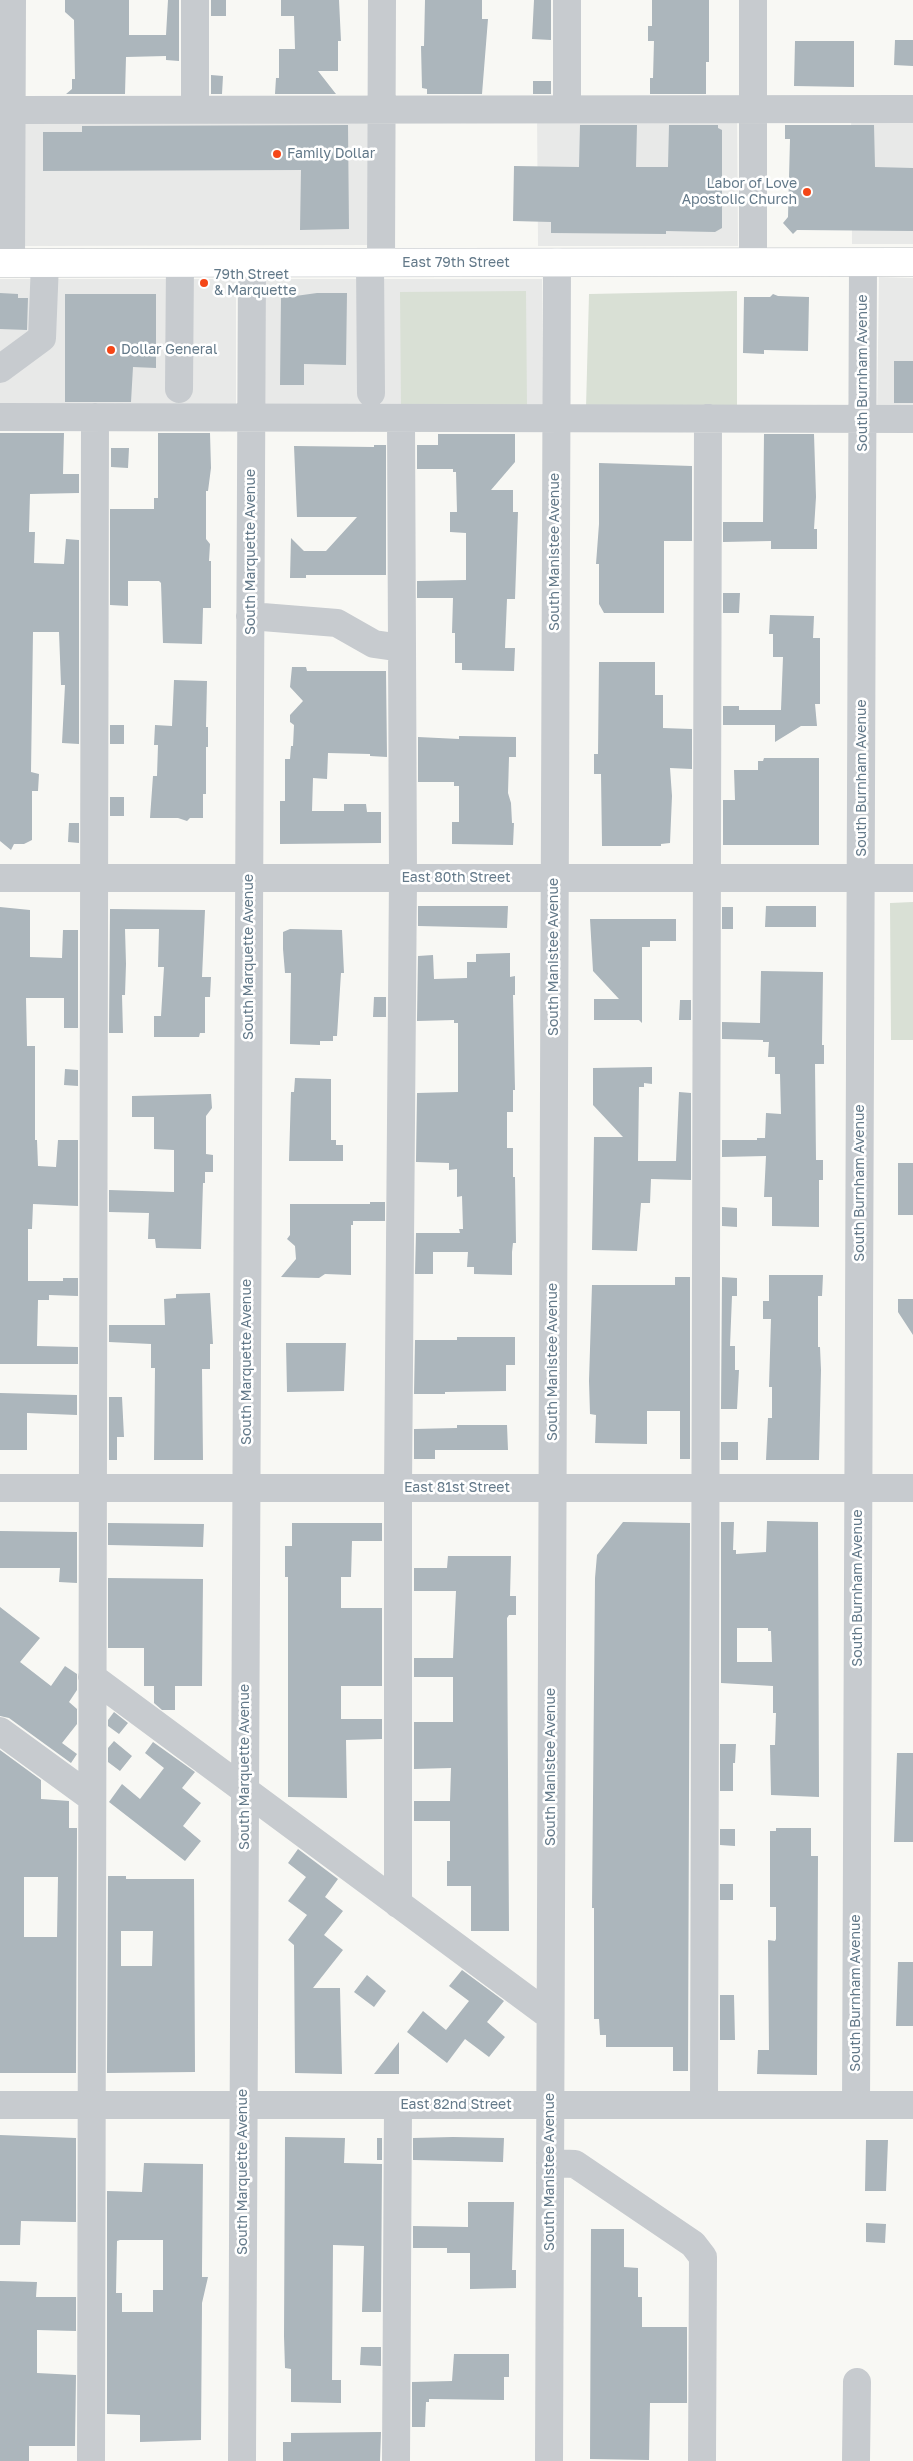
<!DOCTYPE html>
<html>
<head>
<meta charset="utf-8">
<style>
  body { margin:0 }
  canvas { display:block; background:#f8f8f4 }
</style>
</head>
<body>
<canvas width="913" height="2461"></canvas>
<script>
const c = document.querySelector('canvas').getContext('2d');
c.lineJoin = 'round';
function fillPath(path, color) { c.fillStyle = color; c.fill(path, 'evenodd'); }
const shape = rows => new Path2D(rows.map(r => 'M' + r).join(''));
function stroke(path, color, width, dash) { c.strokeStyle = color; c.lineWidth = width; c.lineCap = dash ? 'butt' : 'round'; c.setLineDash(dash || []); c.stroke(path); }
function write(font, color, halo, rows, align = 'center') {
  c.font = font + ' "Golos Text",sans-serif'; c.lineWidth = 5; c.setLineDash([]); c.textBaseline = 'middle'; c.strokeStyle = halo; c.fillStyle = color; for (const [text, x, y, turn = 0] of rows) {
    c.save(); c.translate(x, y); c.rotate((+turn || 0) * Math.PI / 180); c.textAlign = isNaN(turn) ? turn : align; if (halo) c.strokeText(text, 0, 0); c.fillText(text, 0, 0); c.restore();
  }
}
const built = shape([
  [737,108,738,246,538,246,537,109],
  [368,109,368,245,22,246,20,110],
  [851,109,913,109,913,244,852,244],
  [879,277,913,278,913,419,877,419],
  [0,279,236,279,236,417,0,417],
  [263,279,542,279,543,418,262,417]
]);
const green = shape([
  [526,291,527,406,401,406,400,292],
  [737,291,737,407,586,408,589,294],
  [913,902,913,1040,891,1040,890,903]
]);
const building = shape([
  [65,0,129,0,129,35,166,35,168,0,179,0,179,61,166,60,166,56,126,57,125,94,66,94,72,89,72,79,75,79,74,20,65,12],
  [211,0,226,0,226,16,211,16],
  [281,0,339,0,341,41,338,41,338,71,318,71,336,94,275,94,276,78,279,78,279,49,295,49,294,16,281,16],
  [425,0,482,0,482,19,488,19,482,94,427,94,427,89,422,88,421,46,424,46],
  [534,0,551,0,551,40,532,39],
  [652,0,709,0,709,62,706,62,706,94,650,94,650,78,653,78,654,41,648,41,648,26,652,26],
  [895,40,913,40,913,66,894,65],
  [795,41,854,41,854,87,794,86],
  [211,75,223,76,222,94,211,94],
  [533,81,551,81,551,94,533,94],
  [348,125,349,229,300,230,301,170,43,171,43,132,82,132,82,126],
  [580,125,637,125,636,167,668,167,669,125,718,125,718,128,722,130,722,228,715,232,666,231,666,234,551,233,551,222,513,221,514,166,579,167],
  [785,125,874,125,875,167,913,168,913,231,797,230,793,234,783,223,788,217,790,139,785,139],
  [0,293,18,294,18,298,28,298,27,330,0,329],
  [317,293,347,293,346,365,304,364,304,385,280,385,281,298],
  [65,294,156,294,156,368,133,367,131,402,65,402],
  [773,294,778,296,809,297,808,351,764,350,764,354,743,353,744,297,770,297],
  [894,361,913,361,913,403,894,403],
  [0,433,64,433,63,474,79,474,79,493,30,494,29,532,35,532,34,563,64,564,66,539,79,540,79,744,62,743,65,685,61,685,59,632,33,632,31,772,39,774,38,791,32,791,32,840,24,844,14,844,11,850,0,841],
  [158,433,210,433,211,468,208,491,206,491,206,539,210,544,209,561,211,561,211,608,203,608,202,644,163,643,161,583,159,581,128,581,128,606,110,605,110,509,154,509,154,498,158,498],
  [438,434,515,434,515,462,491,490,513,490,513,512,518,512,515,599,507,599,505,648,515,648,514,671,462,670,462,663,455,663,455,633,452,633,453,598,417,598,417,581,466,580,466,533,450,532,450,512,457,512,456,472,453,472,453,469,417,469,417,445,438,445],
  [764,434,814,434,816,497,814,529,817,529,817,549,771,549,771,541,723,542,723,522,763,522],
  [374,445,386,445,386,575,306,575,306,578,290,578,291,538,304,551,326,551,357,517,297,517,294,446,374,447],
  [111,448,129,448,128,468,111,467],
  [599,463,692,466,692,541,664,541,664,613,604,613,599,604,599,564,596,564,599,524],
  [723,593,740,593,739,613,723,613],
  [770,615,814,616,813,638,820,638,820,704,815,704,817,726,801,726,775,742,775,725,723,725,723,706,739,706,739,710,781,710,783,657,773,657,773,634,769,634],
  [599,662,655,662,655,695,663,695,663,728,692,729,692,769,670,768,672,796,670,843,661,844,661,846,602,846,601,774,594,774,594,754,598,754],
  [292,667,306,667,307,671,386,671,387,757,370,756,370,754,328,753,327,779,313,778,312,811,344,811,344,804,366,804,367,812,381,812,381,843,280,844,280,801,285,801,285,759,290,759,291,746,293,746,294,725,290,722,290,715,303,701,290,687],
  [174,680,207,681,206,727,208,727,208,747,206,747,206,794,203,794,203,818,190,818,187,821,178,818,150,818,153,776,157,776,158,745,154,745,155,725,172,726],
  [110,725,124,725,124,744,110,744],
  [459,736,516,737,516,757,509,757,508,793,511,803,512,823,514,823,513,845,452,844,452,822,459,822,459,786,454,786,454,782,418,782,418,737,459,739],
  [764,758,819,758,819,845,723,845,723,800,735,800,734,770,758,770,758,761,763,761],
  [110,797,124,797,124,816,110,816],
  [69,823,79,823,79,843,68,842],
  [418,906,508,906,507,928,418,926],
  [766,906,816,906,816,927,765,927],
  [0,907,30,910,30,957,62,958,63,930,78,930,78,1028,64,1028,64,998,26,998,27,1046,35,1046,35,1140,37,1140,38,1166,56,1167,58,1140,78,1140,78,1206,33,1204,32,1229,28,1229,28,1281,63,1281,63,1278,78,1278,78,1296,49,1295,49,1300,38,1300,37,1346,78,1347,78,1364,0,1364],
  [722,907,733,907,733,929,722,929],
  [110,909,205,910,202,977,211,977,210,997,205,997,205,1033,200,1033,199,1037,154,1037,154,1016,161,1016,164,967,158,967,159,929,125,929,126,964,125,995,122,995,123,1033,109,1033],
  [590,919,676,919,676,941,650,941,650,947,642,947,642,1023,639,1020,594,1020,594,999,619,999,593,971],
  [290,929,342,930,344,973,341,973,337,1036,333,1036,333,1041,320,1041,320,1045,290,1044,291,973,285,973,283,949,283,932],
  [510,953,510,977,515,976,515,995,513,995,515,1090,513,1090,513,1112,507,1112,507,1148,513,1148,513,1177,515,1177,516,1243,513,1243,512,1252,512,1275,474,1274,474,1267,467,1267,468,1252,433,1252,433,1274,415,1274,416,1233,460,1233,459,1229,463,1229,462,1196,457,1197,457,1169,449,1170,449,1163,416,1162,417,1093,458,1092,458,1023,454,1023,454,1020,417,1021,418,956,433,955,434,979,467,978,467,962,476,962,476,954],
  [761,971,823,972,822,1045,824,1045,824,1064,815,1064,816,1160,823,1160,823,1180,819,1180,819,1227,772,1226,772,1197,764,1197,766,1156,722,1157,722,1140,757,1140,757,1138,765,1138,766,1113,781,1114,780,1074,775,1074,775,1057,768,1057,769,1042,763,1042,763,1040,722,1039,722,1022,760,1023],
  [374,997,386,997,386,1017,373,1017],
  [680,1000,691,1000,691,1020,679,1020],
  [652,1067,652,1084,644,1083,644,1087,639,1087,638,1161,676,1161,679,1092,691,1093,691,1180,651,1179,650,1203,641,1203,637,1251,592,1250,594,1137,623,1137,593,1105,593,1068],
  [65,1069,78,1070,78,1086,64,1085],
  [295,1078,331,1079,331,1140,336,1140,336,1145,343,1145,343,1161,289,1161,291,1092,294,1092],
  [211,1094,212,1108,206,1116,206,1154,213,1155,213,1172,205,1172,205,1183,203,1183,201,1249,156,1248,155,1239,148,1239,149,1213,109,1212,109,1190,174,1192,174,1150,154,1149,154,1117,132,1117,132,1096],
  [898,1163,913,1163,913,1215,898,1215],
  [370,1202,385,1202,385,1221,353,1221,353,1225,351,1225,351,1275,325,1274,319,1278,281,1277,296,1259,295,1246,287,1239,290,1235,290,1204,370,1204],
  [722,1207,737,1208,737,1227,722,1226],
  [769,1275,823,1275,822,1296,818,1296,818,1347,820,1347,821,1370,819,1460,766,1460,768,1418,772,1418,772,1387,769,1387,771,1319,763,1319,763,1301,769,1301],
  [675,1277,690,1277,690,1459,680,1459,680,1411,647,1411,647,1444,595,1443,596,1415,590,1414,589,1381,592,1285,675,1285],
  [722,1277,737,1278,737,1296,732,1296,730,1346,735,1346,735,1370,739,1370,737,1409,721,1409],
  [210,1293,213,1344,210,1344,210,1369,202,1369,203,1460,154,1460,155,1368,151,1368,151,1344,109,1342,109,1325,165,1325,164,1299,176,1298,176,1294],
  [898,1299,913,1299,913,1335,898,1312],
  [457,1337,515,1337,515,1365,506,1365,506,1391,445,1392,445,1394,414,1394,415,1340,457,1340],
  [286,1343,346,1343,344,1391,287,1392],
  [0,1393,77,1395,77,1415,27,1413,27,1450,0,1450],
  [109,1397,122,1397,124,1437,117,1437,117,1460,109,1460],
  [457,1425,507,1425,508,1450,435,1450,435,1459,414,1459,414,1429,457,1428],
  [721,1442,738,1442,738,1460,721,1460],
  [767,1521,818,1522,819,1797,771,1795,770,1745,775,1745,776,1713,773,1713,773,1686,721,1683,721,1522,734,1522,733,1550,736,1550,736,1554,766,1552],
  [737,1628,768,1628,768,1631,771,1631,772,1662,737,1662],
  [623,1522,690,1523,688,2071,673,2071,673,2047,606,2047,606,2035,600,2035,599,2019,594,2019,594,1908,592,1908,595,1578,597,1555],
  [108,1523,204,1524,203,1547,108,1545],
  [292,1523,382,1523,382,1541,352,1541,351,1577,341,1577,341,1608,382,1608,382,1686,341,1686,341,1719,382,1719,382,1739,346,1740,347,1798,288,1797,288,1577,285,1577,285,1546,292,1546],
  [0,1531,77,1532,77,1583,59,1582,60,1568,0,1568],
  [448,1556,511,1556,510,1596,516,1596,516,1615,509,1615,507,1618,509,1931,471,1931,471,1886,447,1886,447,1861,450,1861,450,1821,414,1821,414,1801,450,1801,451,1768,414,1769,414,1722,453,1722,453,1677,414,1677,414,1658,453,1658,456,1591,414,1591,414,1568,447,1568],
  [108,1578,203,1579,202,1686,175,1686,175,1710,162,1710,154,1703,154,1686,144,1686,144,1648,108,1648],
  [0,1607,40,1638,20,1662,51,1686,65,1666,77,1674,77,1690,69,1702,77,1709,77,1724,62,1743,77,1754,71,1763,9,1718,0,1716],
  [114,1712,128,1723,119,1734,108,1726,108,1720],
  [114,1741,132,1756,120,1771,108,1762,108,1748],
  [153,1742,195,1772,182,1788,201,1803,183,1826,201,1841,185,1861,109,1802,122,1784,140,1799,164,1768,145,1753],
  [720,1744,736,1744,735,1763,733,1763,733,1791,720,1791],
  [0,1750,41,1780,41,1799,69,1801,69,1828,77,1828,76,2073,0,2073],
  [24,1877,58,1877,57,1937,24,1937],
  [897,1753,913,1753,913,1842,894,1842],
  [776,1828,811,1828,811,1856,818,1856,817,2075,757,2074,758,2050,769,2050,768,1940,775,1941,776,1939,776,1907,770,1907,770,1831,776,1831],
  [720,1829,735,1829,735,1846,720,1845],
  [298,1849,338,1879,325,1897,343,1911,324,1935,343,1950,313,1988,340,1988,342,2074,295,2073,294,1945,288,1940,307,1915,288,1901,306,1877,288,1863],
  [108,1876,126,1876,126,1879,194,1879,195,2072,107,2073],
  [121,1931,153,1931,152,1966,121,1966],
  [720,1884,733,1884,733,1900,720,1900],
  [898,1962,913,1962,913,2026,896,2026],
  [462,1970,504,2001,487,2022,505,2037,489,2057,465,2039,447,2063,407,2032,423,2011,446,2030,469,2001,449,1986],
  [367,1975,386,1991,374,2007,354,1992],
  [720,1995,734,1995,735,2040,720,2040],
  [399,2042,399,2074,374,2074],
  [0,2135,76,2138,76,2222,21,2221,20,2245,0,2245],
  [285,2137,345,2138,344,2163,382,2164,381,2312,362,2312,364,2246,333,2245,332,2380,341,2380,341,2403,291,2402,291,2369,285,2368,284,2336],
  [453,2137,504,2138,503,2162,413,2160,413,2138],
  [377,2138,382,2138,382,2160,377,2160],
  [866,2140,888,2140,886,2191,865,2191],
  [144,2163,203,2164,202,2269,202,2277,208,2277,202,2303,201,2440,140,2442,140,2415,107,2414,107,2191,142,2192],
  [120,2240,163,2240,163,2290,153,2290,153,2312,122,2312,122,2293,116,2293,117,2241],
  [468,2202,514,2202,512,2270,516,2270,516,2288,470,2289,470,2253,447,2253,447,2248,413,2248,413,2226,468,2227],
  [866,2223,886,2224,885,2243,866,2242],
  [591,2229,624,2229,624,2267,638,2268,638,2297,642,2297,642,2327,687,2327,687,2403,650,2403,649,2460,590,2459],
  [0,2281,37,2282,36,2297,76,2297,76,2331,37,2330,37,2373,76,2375,75,2446,29,2446,29,2461,0,2461],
  [361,2347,381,2347,381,2366,360,2365],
  [454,2354,509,2354,509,2377,504,2377,504,2400,429,2399,429,2402,426,2402,425,2427,412,2427,412,2382,452,2381],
  [381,2432,380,2461,283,2461,283,2442,291,2442,291,2433]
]);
const minor = shape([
  [567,0,567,109],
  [12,110,913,109],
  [195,110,195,0],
  [753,262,753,0],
  [11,263,12,0],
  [370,263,371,393],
  [381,263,382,0],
  [0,369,42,338,45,263],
  [179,389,180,263],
  [0,417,913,419],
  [250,616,337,623,374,644,402,648],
  [0,878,913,878],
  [0,1488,913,1488],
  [92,1677,550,2016],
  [0,1731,92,1798],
  [398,1904,398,1487,403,878,401,418],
  [0,2105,913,2105],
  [704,2105,708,418],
  [856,2105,863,262],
  [550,2163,575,2164,693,2244,703,2257,702,2461],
  [91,2461,95,417],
  [242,2461,252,263],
  [396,2461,398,2105],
  [549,2461,557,262],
  [856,2461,857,2382]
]);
const major = shape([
  [0,263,913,262]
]);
const markers = [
  [277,154,5,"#f54617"],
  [807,192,5,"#f54617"],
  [204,283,5,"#f54617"],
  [111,350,5,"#f54617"]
];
const poiNames = [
  ["Family Dollar",287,154],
  ["Labor of Love",797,184,"right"],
  ["Apostolic Church",797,200,"right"],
  ["79th Street",214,275],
  ["& Marquette",214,291],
  ["Dollar General",121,350]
];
const streetNames = [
  ["East 79th Street",456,263],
  ["South Burnham Avenue",863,373,-90],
  ["South Marquette Avenue",251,552,-90],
  ["South Manistee Avenue",555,552,-90],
  ["South Burnham Avenue",862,778,-90],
  ["East 80th Street",456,878],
  ["South Marquette Avenue",249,957,-90],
  ["South Manistee Avenue",554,957,-90],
  ["South Burnham Avenue",860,1183,-90],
  ["South Marquette Avenue",247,1362,-90],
  ["South Manistee Avenue",553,1362,-90],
  ["East 81st Street",457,1488],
  ["South Burnham Avenue",858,1588,-90],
  ["South Marquette Avenue",245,1767,-90],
  ["South Manistee Avenue",551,1767,-90],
  ["South Burnham Avenue",856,1993,-90],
  ["East 82nd Street",456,2105],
  ["South Marquette Avenue",243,2172,-90],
  ["South Manistee Avenue",550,2172,-90]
];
fillPath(built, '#e8e9e8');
fillPath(green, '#d9e0d5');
fillPath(building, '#acb6bc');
stroke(major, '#babec2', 29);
stroke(minor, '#c7cbcf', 28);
stroke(major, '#fff', 28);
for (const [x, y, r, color] of markers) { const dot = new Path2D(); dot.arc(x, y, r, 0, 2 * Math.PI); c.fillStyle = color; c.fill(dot); stroke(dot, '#fff', 2); }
write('14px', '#637989', '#fff', poiNames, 'left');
write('14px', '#637989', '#fff', streetNames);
</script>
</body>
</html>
